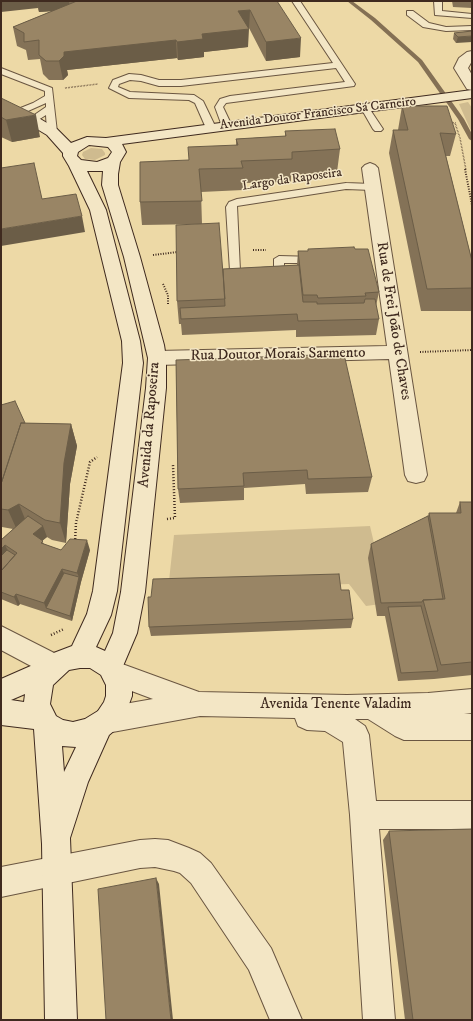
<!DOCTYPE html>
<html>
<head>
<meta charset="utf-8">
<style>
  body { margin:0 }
  #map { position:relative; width:473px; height:1021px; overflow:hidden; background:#edd9a6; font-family:"IM FELL DW Pica",serif }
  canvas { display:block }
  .frame { position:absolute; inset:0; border:2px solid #3f2a1f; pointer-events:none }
</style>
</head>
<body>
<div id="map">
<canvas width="473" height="1021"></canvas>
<div class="frame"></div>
</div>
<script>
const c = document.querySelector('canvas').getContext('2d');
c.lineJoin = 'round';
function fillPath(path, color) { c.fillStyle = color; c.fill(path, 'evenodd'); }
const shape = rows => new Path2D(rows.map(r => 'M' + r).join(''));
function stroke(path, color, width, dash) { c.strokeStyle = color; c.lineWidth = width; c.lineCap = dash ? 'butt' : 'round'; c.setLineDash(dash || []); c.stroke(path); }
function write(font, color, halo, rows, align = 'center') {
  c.font = font + ' "IM FELL DW Pica",serif'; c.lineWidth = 3; c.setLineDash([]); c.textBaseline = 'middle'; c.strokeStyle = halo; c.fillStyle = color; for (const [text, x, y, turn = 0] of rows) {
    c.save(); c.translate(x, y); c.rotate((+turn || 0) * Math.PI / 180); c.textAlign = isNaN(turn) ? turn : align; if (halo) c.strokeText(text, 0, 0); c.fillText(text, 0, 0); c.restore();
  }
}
const green = shape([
  [468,102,472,108,472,133,459,104],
  [91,148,102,149,105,153,105,155,95,160,85,159,82,155,83,152],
  [370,526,388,603,366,606,349,584,168,590,174,535]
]);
const stream = shape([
  [347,1,352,1,375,18,422,60,464,119,472,134,472,141,469,139,458,119,418,62,371,20,347,1]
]);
const pathFar2 = shape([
  [65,88,98,84],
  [449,122,455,123,460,138,466,170]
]);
const pathFar1 = shape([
  [465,169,472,205],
  [253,250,266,250],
  [153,255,178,252],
  [163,284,168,295,168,304],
  [420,352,472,350]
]);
const path = shape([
  [167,519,175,518,173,465],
  [75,542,76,523,90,462,97,457],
  [51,635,64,629]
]);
const lane = shape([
  [292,1,300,1,355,84,354,86,226,103,223,107,232,126,227,129,222,126,215,107,220,99,230,96,345,82,336,68,181,86,159,86,141,81,130,80,119,84,118,87,130,92,194,95,203,101,216,128,211,131,206,128,195,103,189,100,129,98,109,88,113,80,129,74,141,75,159,80,181,80,333,63,292,1],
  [434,1,442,1,442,11,472,14,472,18,435,15,434,1],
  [407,11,413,11,429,23,446,27,472,26,472,30,446,31,423,27,407,15,407,11],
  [1,68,52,88,57,132,55,134,49,134,47,132,46,115,35,122,32,123,27,120,46,107,46,103,19,115,13,115,12,113,13,111,33,103,45,96,45,91,1,74,1,68],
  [365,105,369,108,383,129,381,131,375,131,373,129,361,108,365,105],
  [346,183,372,184,377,187,372,190,346,189,237,206,240,271,251,273,253,276,251,279,247,280,232,278,230,271,226,207,229,202,237,199,346,183],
  [279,256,316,257,320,258,321,260,320,262,316,263,284,263,284,271,281,277,267,279,263,278,261,275,263,272,274,271,274,259,279,256]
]);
const street = shape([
  [472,51,472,61,468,68,472,75,472,90,467,89,454,68,459,58,467,52,472,51],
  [370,163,375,165,378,168,427,475,424,481,416,483,408,481,405,475,389,359,157,365,150,363,148,358,150,353,157,351,387,346,362,168,365,165,370,163],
  [1,626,64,658,68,666,64,674,55,678,46,674,1,650,1,626],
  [114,661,199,692,347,695,428,693,472,689,472,713,464,714,472,714,472,740,404,740,395,736,368,719,355,719,365,726,369,735,376,801,472,801,472,829,379,829,395,1020,363,1020,350,815,343,742,325,731,307,730,298,726,295,718,200,716,107,733,98,729,94,720,98,711,107,707,153,699,105,681,101,673,105,665,114,661],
  [155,839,168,840,189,848,200,853,211,863,271,948,302,1020,270,1020,249,970,191,883,180,873,174,871,155,867,140,868,1,897,1,867,140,840,155,839]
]);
const secondary = shape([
  [472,90,472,98,122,144,126,152,120,162,118,174,118,185,140,257,164,345,166,358,166,388,145,592,137,633,123,666,132,684,132,696,124,718,116,729,109,735,88,782,70,838,77,1020,45,1020,42,844,34,729,1,725,1,679,42,661,51,654,72,646,87,614,93,591,123,363,122,341,90,210,69,166,63,156,63,153,47,135,27,123,1,112,1,103,37,117,57,129,71,143,87,137,106,138,472,90],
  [89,145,108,147,112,152,108,158,97,162,81,160,77,156,78,152,89,145],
  [87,171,103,171,102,185,124,257,148,358,146,388,121,592,113,633,105,651,96,647,111,615,117,591,143,363,140,341,106,210,87,171],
  [80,668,90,668,101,675,106,685,106,696,104,702,98,711,85,719,73,722,63,720,56,716,50,704,53,685,69,670,80,668],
  [25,694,24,702,11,700,25,694],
  [62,746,76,747,64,772,62,746]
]);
const wall = shape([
  [1,1,277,1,300,57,266,61,249,28,248,28,248,47,204,52,204,57,178,60,177,58,67,70,68,75,63,80,49,80,43,74,40,59,28,60,26,50,17,46,13,27,52,11,39,12,38,8],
  [452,1,472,1,472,8,453,7],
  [472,31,456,43,453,39,454,33],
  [1,98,40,137,12,142,1,137],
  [402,106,456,134,450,156,446,156,472,261,472,311,421,311,389,153,393,130,398,130],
  [285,131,340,149,337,172,291,175,291,182,243,183,243,190,201,192,202,224,142,225,140,202,189,160,236,145,236,139,285,136],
  [308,249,355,249,379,292,376,306,379,319,376,335,296,337,296,330,182,335,181,324,179,324,177,301,223,269,297,265,298,251,308,251],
  [176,360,372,477,368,492,306,494,305,484,244,488,244,500,180,503,178,489],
  [1,405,25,423,71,424,77,446,70,484,66,543,52,540,47,537,42,541,44,544,61,550,90,550,81,582,72,621,20,604,18,606,1,599,1,540,13,529,2,527,1,528],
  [460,502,472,502,472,675,434,679,398,681,385,616,377,616,368,558,371,544,428,516,429,513,456,513],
  [341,590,353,619,351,628,151,636,149,627],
  [389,831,472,1020,405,1020,383,840]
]);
const shadedWall = shape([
  [1,1,37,1,38,8,1,12],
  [37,1,69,1,70,10,39,12],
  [250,10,249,28,238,29,238,11],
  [249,29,248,47,204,52,204,57,178,60,177,42,202,34],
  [472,36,472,42,456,43,458,37],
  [301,38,300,57,266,61,266,42],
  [176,40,177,58,67,70,68,75,63,80,59,61,64,52],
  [36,115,40,137,12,142,6,120],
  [82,216,85,232,1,246,1,229],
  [71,424,77,446,70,484,66,543,60,523,64,463],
  [19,504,27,524,17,530,8,510],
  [43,526,47,537,37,545,33,534],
  [87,540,90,550,81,582,72,621,70,616,79,577,77,573],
  [5,545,10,555,1,559,1,549],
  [62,569,66,578,46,608,44,603],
  [16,594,20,604,18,606,14,597],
  [156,878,159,884,173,1020,171,1020]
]);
const building = shape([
  [77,1,277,1,301,38,266,42,250,10,238,11,249,29,202,34,203,39,177,42,176,40,64,52,64,56,59,61,46,61,39,55,39,40,24,42,24,33,13,27,77,1],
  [472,31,472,36,458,37,454,33,472,31],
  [1,98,36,115,6,120,1,117,1,98],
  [402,106,447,106,456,134,440,133,472,261,472,288,427,289,393,130,408,130,402,106],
  [335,129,340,149,292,152,292,159,241,161,243,168,199,169,202,201,140,202,140,162,189,160,188,147,238,145,236,139,286,136,285,131,335,129],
  [34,163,42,199,76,194,82,216,1,229,1,168,34,163],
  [219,223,225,299,177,301,176,225,219,223],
  [354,247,355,249,368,249,379,292,365,293,366,296,318,298,317,295,303,295,298,251,308,251,308,249,354,247],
  [299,265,303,302,317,302,317,304,364,303,365,299,375,299,379,319,298,321,297,314,181,319,180,308,225,306,223,269,299,265],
  [344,354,372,477,308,479,307,470,243,473,244,486,178,489,176,360,344,354],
  [15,401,25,423,21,423,1,484,1,405,15,401],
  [21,423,71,424,64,463,60,523,45,520,19,504,8,510,1,509,1,484,21,423],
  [460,502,472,502,472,662,441,665,423,600,445,599,429,513,461,513,460,502],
  [28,516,43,526,33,534,43,541,41,543,61,550,70,539,87,540,77,573,62,569,44,603,16,594,14,597,1,592,1,571,17,553,5,545,1,549,1,540,28,516],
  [428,516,443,599,423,600,422,602,381,603,371,544,428,516],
  [7,550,15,555,1,571,1,556,7,550],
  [64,573,79,577,70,616,46,608,64,573],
  [339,574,341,590,349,590,353,619,149,627,148,597,151,597,153,579,339,574],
  [421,606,438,671,401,673,388,607,421,606],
  [472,829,472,1020,413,1020,389,831,472,829],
  [156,878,171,1020,106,1020,98,889,156,878]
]);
const farStreetnames = [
  ["Avenida Doutor Francisco Sá Carneiro",318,114,-7],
  ["Largo da Raposeira",292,180,-8]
];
const streetNames = [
  ["Rua de Frei João de Chaves",393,321,81],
  ["Rua Doutor Morais Sarmento",278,355,-1],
  ["Avenida da Raposeira",150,425,-85],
  ["Avenida Tenente Valadim",336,705]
];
fillPath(green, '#cfbb8f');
fillPath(stream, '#847054');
stroke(lane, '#6a5641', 2);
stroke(street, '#6a5641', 2);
stroke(secondary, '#3f2a1f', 2);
stroke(pathFar2, '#3f2a1f', 1.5, [0.5, 1]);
stroke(pathFar1, '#3f2a1f', 2, [1, 1.5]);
stroke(path, '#3f2a1f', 2.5, [1, 2]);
fillPath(lane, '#f3e6c5');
fillPath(street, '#f3e6c5');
fillPath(secondary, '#f3e6c5');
fillPath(wall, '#847257');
fillPath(shadedWall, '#6b5d47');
fillPath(building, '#998565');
stroke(building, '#6b5d47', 1);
write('13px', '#3f2a1f', '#f3e6c5', farStreetnames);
write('15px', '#3f2a1f', '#f3e6c5', streetNames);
</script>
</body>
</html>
